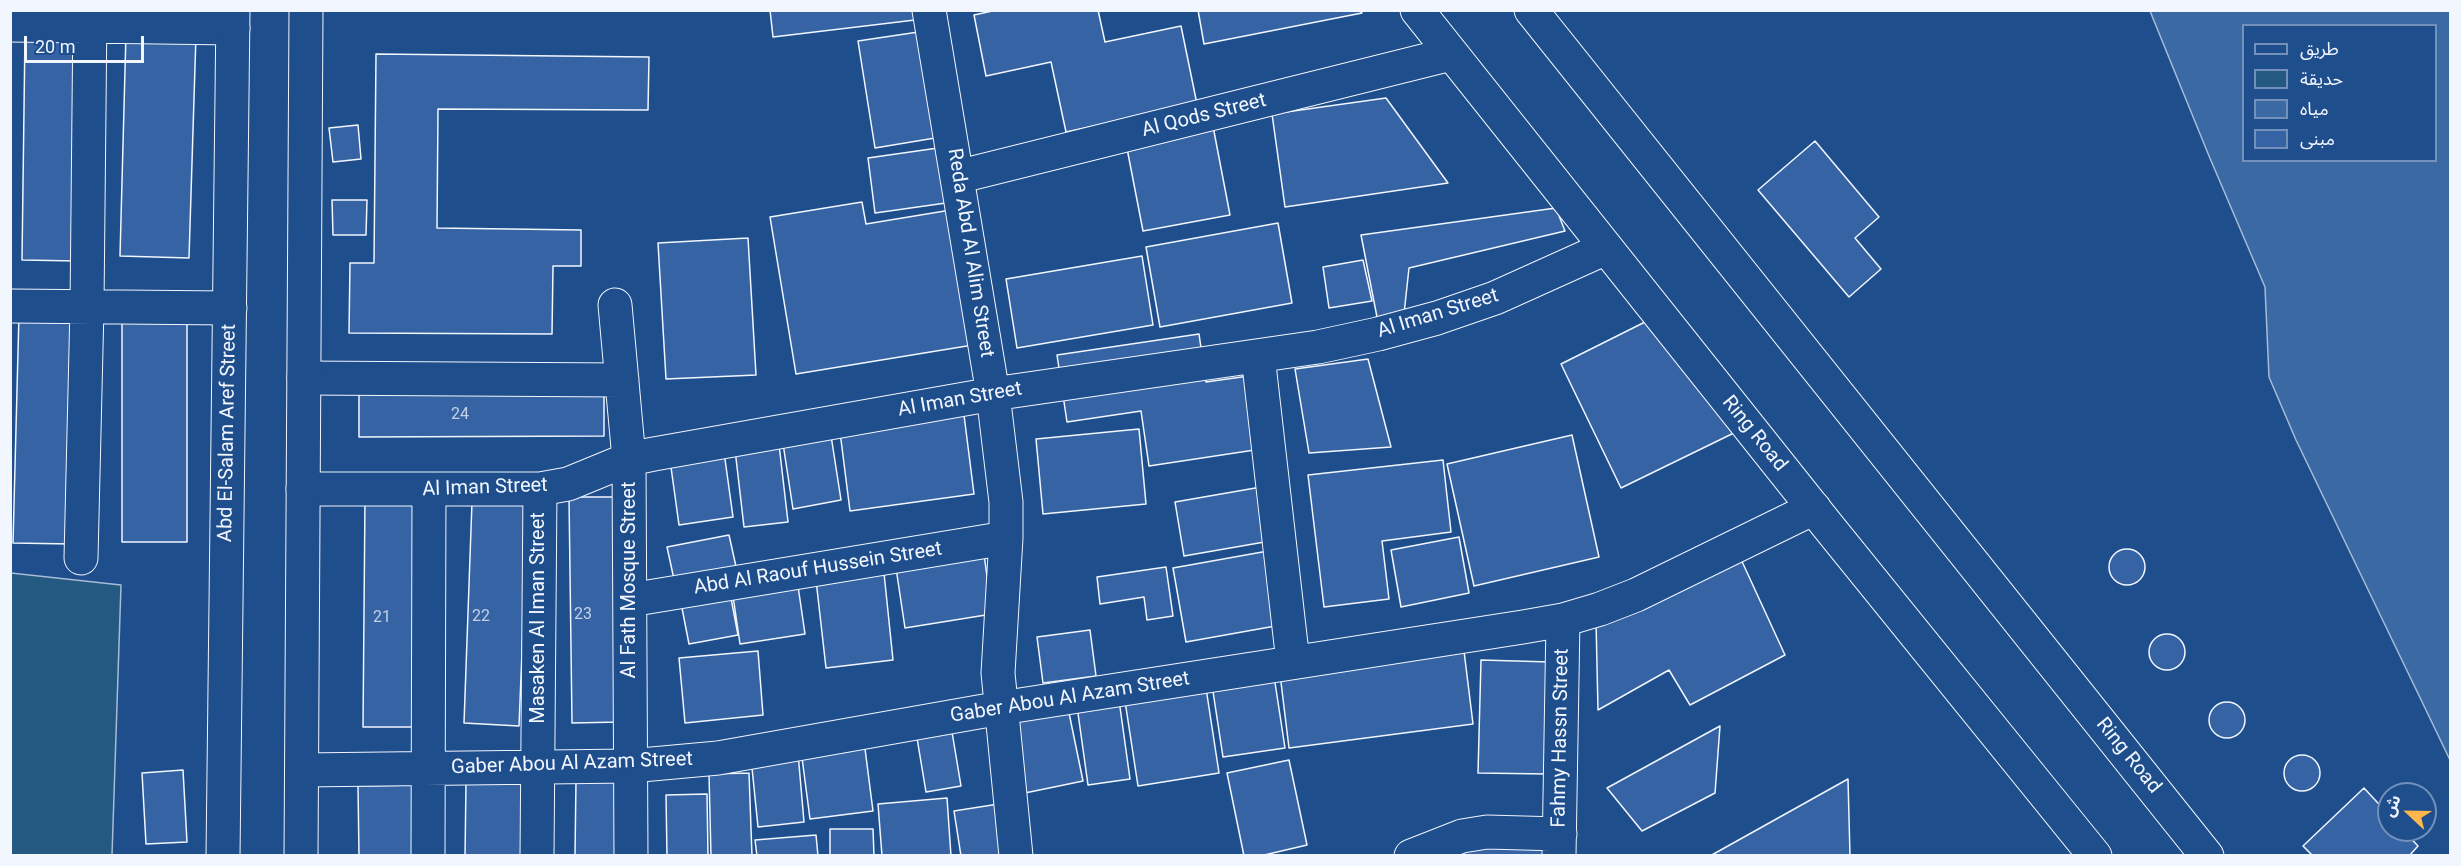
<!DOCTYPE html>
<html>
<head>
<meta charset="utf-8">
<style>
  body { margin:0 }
  #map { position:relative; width:2461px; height:866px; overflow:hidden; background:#1f4e8c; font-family:Roboto,"Noto Sans Arabic",sans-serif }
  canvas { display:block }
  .frame { position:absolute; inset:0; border:12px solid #f2f6ff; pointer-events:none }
  .legend { position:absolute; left:2242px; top:24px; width:195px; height:138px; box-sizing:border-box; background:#1f4e8c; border:2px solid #7391ba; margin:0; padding:8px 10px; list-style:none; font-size:18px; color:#f2f6ff }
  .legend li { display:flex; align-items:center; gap:12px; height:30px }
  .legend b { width:30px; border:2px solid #7391ba }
  .north { position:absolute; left:2377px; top:782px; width:60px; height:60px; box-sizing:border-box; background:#1f4e8c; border:2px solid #7391ba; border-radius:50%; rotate:292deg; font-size:16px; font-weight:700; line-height:24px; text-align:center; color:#f2f6ff }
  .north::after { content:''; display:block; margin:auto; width:21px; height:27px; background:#ffb74d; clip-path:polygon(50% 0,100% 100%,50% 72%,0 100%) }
  .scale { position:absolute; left:24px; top:36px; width:120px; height:27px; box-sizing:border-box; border:3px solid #f2f6ff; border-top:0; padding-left:8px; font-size:18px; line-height:21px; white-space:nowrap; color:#f2f6ff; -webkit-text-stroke:4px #1f4e8c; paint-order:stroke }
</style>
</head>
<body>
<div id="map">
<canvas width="2461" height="866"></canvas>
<div class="frame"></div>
<ul class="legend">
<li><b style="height:8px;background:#1f4e8c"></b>طريق</li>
<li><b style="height:16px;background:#245a82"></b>حديقة</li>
<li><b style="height:16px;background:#3b69a3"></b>مياه</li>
<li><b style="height:16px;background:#3563a3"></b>مبنى</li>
</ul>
<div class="north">ش</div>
<div class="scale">20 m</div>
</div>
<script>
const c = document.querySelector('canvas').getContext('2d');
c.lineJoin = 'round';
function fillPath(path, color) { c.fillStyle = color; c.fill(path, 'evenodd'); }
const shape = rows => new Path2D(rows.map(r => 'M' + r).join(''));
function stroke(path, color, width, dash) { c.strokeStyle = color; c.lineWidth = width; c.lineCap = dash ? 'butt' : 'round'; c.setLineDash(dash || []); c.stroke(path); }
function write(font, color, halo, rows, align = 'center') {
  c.font = font + ' Roboto,sans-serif'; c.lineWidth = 4.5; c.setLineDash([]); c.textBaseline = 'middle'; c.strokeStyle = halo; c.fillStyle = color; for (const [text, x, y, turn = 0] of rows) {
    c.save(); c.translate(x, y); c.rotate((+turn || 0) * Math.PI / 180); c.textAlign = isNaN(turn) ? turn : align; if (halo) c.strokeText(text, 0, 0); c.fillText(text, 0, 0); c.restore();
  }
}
const green = shape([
  [11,573,121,585,112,855,11,855,11,573]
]);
const water = shape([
  [2150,11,2450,11,2450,760,2296,440,2269,377,2265,287,2209,156,2150,11],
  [2244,26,2436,26,2436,160,2244,160,2244,26]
]);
const building = shape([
  [770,10,914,10,915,20,773,37,770,10],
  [997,10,1098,10,1105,42,1181,26,1197,104,1066,132,1051,62,986,76,974,15,997,10],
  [1198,10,1360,10,1362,13,1204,44,1198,10],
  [925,31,941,137,875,148,858,41,925,31],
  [126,33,196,35,189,258,120,256,126,33],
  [25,34,82,35,78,261,22,260,25,34],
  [376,54,649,57,648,110,438,109,437,228,581,230,581,266,553,266,552,334,349,333,350,263,374,263,376,54],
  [1386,98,1448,183,1285,207,1272,114,1386,98],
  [1212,121,1230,215,1143,231,1125,138,1212,121],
  [358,125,361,159,333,162,329,128,358,125],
  [1815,141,1879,217,1855,238,1881,269,1849,297,1758,190,1815,141],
  [945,147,953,202,875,213,868,158,945,147],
  [332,200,367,200,366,235,333,235,332,200],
  [862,202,866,224,957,209,979,344,796,374,770,217,862,202],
  [1556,208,1565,231,1409,268,1404,314,1377,317,1361,235,1556,208],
  [1278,223,1292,303,1160,327,1146,247,1278,223],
  [748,238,756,375,666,379,658,243,748,238],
  [1142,256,1153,325,1017,348,1006,279,1142,256],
  [1363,260,1372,301,1329,308,1323,267,1363,260],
  [19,314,77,315,71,544,13,543,19,314],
  [122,316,187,316,187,542,122,542,122,316],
  [1647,321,1740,430,1621,488,1561,364,1647,321],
  [1199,334,1206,382,1270,373,1281,446,1149,466,1141,411,1067,422,1057,355,1199,334],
  [1368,359,1391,447,1309,453,1295,369,1368,359],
  [604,376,604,436,359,437,359,377,604,376],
  [964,415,974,494,850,511,840,432,964,415],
  [830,429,841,500,793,509,782,437,830,429],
  [1139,429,1146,504,1043,514,1036,439,1139,429],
  [1572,435,1599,557,1474,586,1447,464,1572,435],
  [778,436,788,522,744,527,734,441,778,436],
  [724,452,733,517,679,525,670,460,724,452],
  [1443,460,1451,532,1382,541,1389,599,1324,607,1308,475,1443,460],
  [1267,486,1276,540,1184,556,1175,502,1267,486],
  [569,497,619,497,621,722,572,723,569,497],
  [365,498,423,498,421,727,363,727,365,498],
  [472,502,528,504,519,726,464,723,472,502],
  [729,535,737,571,675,584,667,547,729,535],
  [1459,537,1469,593,1401,607,1391,550,1459,537],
  '2109 567a18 18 0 1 1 36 0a18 18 0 1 1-36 0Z',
  [1268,551,1281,625,1186,642,1173,568,1268,551],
  [984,554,992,614,905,628,896,568,984,554],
  [1739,555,1785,655,1690,705,1669,670,1598,710,1596,621,1739,555],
  [1166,567,1173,616,1147,620,1144,597,1100,604,1097,577,1166,567],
  [884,573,893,660,826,668,816,580,884,573],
  [798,586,805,634,740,644,733,596,798,586],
  [730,593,738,635,689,644,681,603,730,593],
  [1090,630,1096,676,1043,683,1037,637,1090,630],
  '2149 652a18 18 0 1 1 36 0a18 18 0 1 1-36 0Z',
  [758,651,763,715,685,723,679,658,758,651],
  [1464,651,1473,724,1289,748,1280,674,1464,651],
  [1481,660,1551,662,1547,774,1478,773,1481,660],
  [1274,676,1285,748,1223,757,1212,685,1274,676],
  [1206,688,1219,773,1138,786,1125,701,1206,688],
  [1119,700,1130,779,1088,785,1077,706,1119,700],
  '2209 720a18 18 0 1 1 36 0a18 18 0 1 1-36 0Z',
  [1068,708,1083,781,1025,793,1010,720,1068,708],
  [951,726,961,786,926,792,916,732,951,726],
  [1720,726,1715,793,1642,831,1607,788,1720,726],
  [864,741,873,811,810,819,801,750,864,741],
  [798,753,804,822,758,827,751,758,798,753],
  '2284 773a18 18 0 1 1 36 0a18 18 0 1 1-36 0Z',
  [1289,760,1307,845,1260,856,1244,856,1227,773,1289,760],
  [183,770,187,842,146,844,142,773,183,770],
  [749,773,752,856,711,856,709,774,749,773],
  [1848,779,1850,856,1710,856,1848,779],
  [576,780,624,781,623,856,575,856,576,780],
  [466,783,526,784,525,856,465,856,466,783],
  [416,785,417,856,359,856,358,786,416,785],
  [2364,788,2389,815,2389,830,2403,830,2418,846,2409,856,2313,856,2303,846,2364,788],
  [707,794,708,856,667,856,666,795,707,794],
  [947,798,951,856,882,856,878,804,947,798],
  [1005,803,1013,856,961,856,954,811,1005,803],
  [830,829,873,829,874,856,830,856,830,829],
  [816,835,818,856,757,856,755,840,816,835],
  [1468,844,1548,846,1548,856,1436,856,1468,844]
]);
const minor = shape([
  [929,10,993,394,1006,502,1006,538,998,673,1016,856],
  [10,25,233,28],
  [957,177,1451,54],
  [615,305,629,459,631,856],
  [10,306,230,308],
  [1258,356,1293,662],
  [304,378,622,380],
  [303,489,540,489,568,484,629,459,654,454,993,394,1318,347,1378,334,1437,318,1495,298,1606,248],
  [81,558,87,307,90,10],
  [630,600,1006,538],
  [302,770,630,766,718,758,1001,708,1523,627,1563,620,1600,609,1636,595,1814,508],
  [428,856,429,490],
  [537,856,540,489],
  [1411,856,1462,836,1487,832,1560,834],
  [1559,856,1563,620]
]);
const secondary = shape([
  [223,856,233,10],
  [301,856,306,10]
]);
const trunk = shape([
  [1417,10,1827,525,2095,856],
  [1531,10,2207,856]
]);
const numberNames = [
  ["24",460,415],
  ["23",583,615],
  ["22",481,617],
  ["21",382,618]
];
const streetNames = [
  ["Al Qods Street",1204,116,-14],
  ["Reda Abd Al Alim Street",970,253,81],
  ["Al Iman Street",1438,314,-17],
  ["Al Iman Street",960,400,-10],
  ["Abd El-Salam Aref Street",228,433,-89],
  ["Ring Road",1754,434,51],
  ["Al Iman Street",485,488,-2],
  ["Abd Al Raouf Hussein Street",818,569,-9],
  ["Al Fath Mosque Street",630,580,-90],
  ["Masaken Al Iman Street",539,618,-90],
  ["Gaber Abou Al Azam Street",1070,698,-9],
  ["Fahmy Hassn Street",1561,738,-89],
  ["Ring Road",2128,756,51],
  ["Gaber Abou Al Azam Street",572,764,-2]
];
fillPath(green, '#245a82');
stroke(green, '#a8bbd7', 1.5);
fillPath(water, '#3b69a3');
stroke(water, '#a8bbd7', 1.5);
fillPath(building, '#3563a3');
stroke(building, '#f2f6ff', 1.5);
stroke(minor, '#f2f6ff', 35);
stroke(secondary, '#f2f6ff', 35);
stroke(trunk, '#f2f6ff', 35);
stroke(minor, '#1f4e8c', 33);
stroke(secondary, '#1f4e8c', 33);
stroke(trunk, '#1f4e8c', 33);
write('16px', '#c3d1e8', null, numberNames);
write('20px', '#f2f6ff', '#1f4e8c', streetNames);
</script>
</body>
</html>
